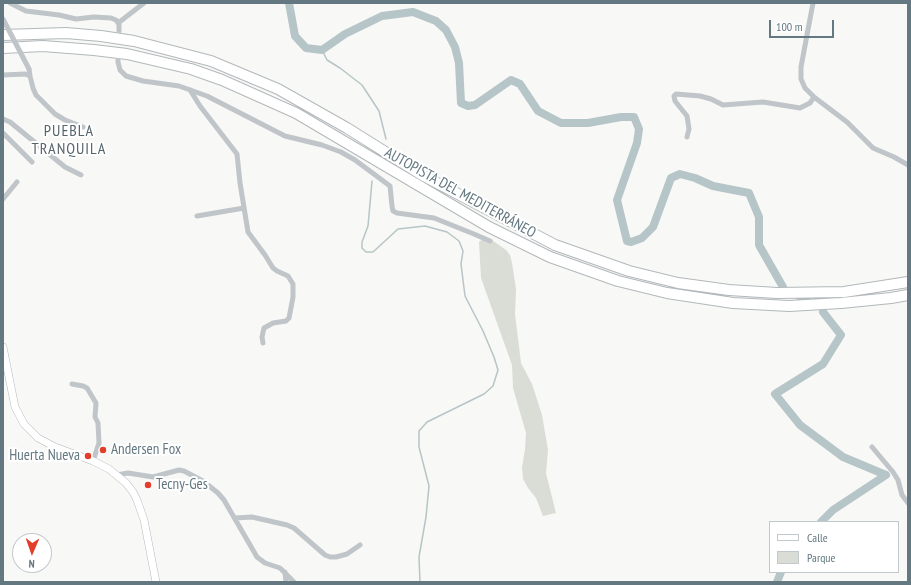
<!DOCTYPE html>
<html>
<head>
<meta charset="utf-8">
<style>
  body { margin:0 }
  #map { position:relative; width:911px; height:585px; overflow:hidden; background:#f8f8f6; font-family:"PT Sans Narrow",sans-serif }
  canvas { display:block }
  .frame { position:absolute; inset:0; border:4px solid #637881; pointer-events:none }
  .legend { position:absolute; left:769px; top:521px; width:130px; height:52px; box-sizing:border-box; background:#fff; border:1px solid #c1c9cd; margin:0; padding:5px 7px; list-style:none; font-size:12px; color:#637881 }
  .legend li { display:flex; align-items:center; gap:8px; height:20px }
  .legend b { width:20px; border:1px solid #c1c9cd }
  .north { position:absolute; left:12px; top:533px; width:40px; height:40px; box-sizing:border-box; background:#fff; border:1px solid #c1c9cd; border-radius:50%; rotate:182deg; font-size:11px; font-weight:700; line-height:16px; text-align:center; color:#637881 }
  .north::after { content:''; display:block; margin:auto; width:14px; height:18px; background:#e33d2b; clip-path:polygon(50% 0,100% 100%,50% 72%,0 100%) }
  .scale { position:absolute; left:769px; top:20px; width:65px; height:18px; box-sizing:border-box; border:2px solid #637881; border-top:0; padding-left:5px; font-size:12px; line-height:14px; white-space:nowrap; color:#637881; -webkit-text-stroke:3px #fff; paint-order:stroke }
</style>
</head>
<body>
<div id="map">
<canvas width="911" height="585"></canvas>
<div class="frame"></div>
<ul class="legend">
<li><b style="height:5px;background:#fff"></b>Calle</li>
<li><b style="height:11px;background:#d9ddd5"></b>Parque</li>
</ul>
<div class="north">N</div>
<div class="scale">100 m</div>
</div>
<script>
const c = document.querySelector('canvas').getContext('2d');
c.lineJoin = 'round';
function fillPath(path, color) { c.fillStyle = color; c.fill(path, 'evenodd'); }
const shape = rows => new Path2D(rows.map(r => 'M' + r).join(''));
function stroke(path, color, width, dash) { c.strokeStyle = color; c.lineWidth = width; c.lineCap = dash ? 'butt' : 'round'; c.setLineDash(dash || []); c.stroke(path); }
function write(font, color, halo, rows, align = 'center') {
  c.font = font + ' "PT Sans Narrow",sans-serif'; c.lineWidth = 4; c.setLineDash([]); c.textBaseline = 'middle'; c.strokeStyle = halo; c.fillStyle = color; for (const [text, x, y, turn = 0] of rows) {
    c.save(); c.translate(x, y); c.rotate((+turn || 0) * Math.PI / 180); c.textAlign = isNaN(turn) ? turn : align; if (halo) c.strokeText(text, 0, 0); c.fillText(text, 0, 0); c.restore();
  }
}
const green = shape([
  [489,238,506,250,510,255,512,263,516,289,515,314,521,363,532,384,542,415,548,450,546,473,556,513,543,516,536,498,528,488,523,479,522,468,525,449,526,433,513,388,512,365,481,278,479,242,483,239]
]);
const stream = shape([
  [322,50,327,60,340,68,362,85,379,111,386,139],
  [372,181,368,226,362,242,362,248,366,252,373,252,398,229,425,226,447,232,459,241,463,251,461,264,465,296,483,331,494,357,498,370,493,386,484,394,427,422,419,431,419,447,429,486,426,517,419,557,420,582]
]);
const river = shape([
  [289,3,295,36,306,48,322,50,345,34,382,16,413,12,436,21,446,30,455,47,459,63,461,103,468,106,475,105,511,80,520,84,538,111,561,123,588,123,621,117,634,117,639,129,637,143,617,200,627,241,631,242,642,238,653,227,671,178,680,174,695,178,713,186,749,193,759,217,759,245,783,287],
  [799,296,807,301],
  [821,522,833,510,886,475,843,457,800,425,775,394,823,364,841,335,823,312],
  [777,582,781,572]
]);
const minor = shape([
  [10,3,26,11,59,15,76,19,94,17,111,18,116,20,119,24,119,31],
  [813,3,801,67,801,79,805,88,814,97,847,122,873,148,894,157,908,165],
  [118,23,122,20,144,3],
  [118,54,118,62,120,70,126,76,143,81,179,86,207,96,285,136,322,145,341,152,355,160,390,186,392,206,393,211,397,213,434,218,474,234,490,241],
  [3,75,25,74,30,76,29,69],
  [30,76,33,88,36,95,55,114,65,120,83,127],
  [190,90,200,106,237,154,240,183,248,232,265,255,273,268,277,271,288,276,293,284,293,297,289,318,286,321,273,323,264,328,262,337,263,343],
  [3,119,10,122,65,167,81,175],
  [3,133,32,162],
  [687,137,689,129,687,116,675,101,674,96,676,94,700,96,711,99,723,105,763,102,800,108,810,103,814,97],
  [3,199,17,182],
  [197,216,244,208],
  [72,384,83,386,87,388,96,403,95,417,98,423,99,443,93,461],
  [872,447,893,472,898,480,902,495,908,503],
  [117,475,128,473,153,477,179,470,184,471,203,481,218,493,224,500,257,557,265,563,280,568,294,582],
  [235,518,252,517,287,525,294,528,325,555,330,557,336,557,347,554,360,545],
  [285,572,286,582]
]);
const secondary = shape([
  [3,347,15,407,24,424,38,438,55,447,93,461,109,469,126,483,133,492,137,500,144,520,156,582]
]);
const motorway = shape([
  [3,35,66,33,101,36,134,41,211,61,278,89,347,128,422,175,555,245,629,271,678,283,729,290,777,293,844,292,908,282],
  [3,48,43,46,94,50,127,54,191,69,222,80,296,113,489,227,550,257,618,281,667,293,733,303,789,306,841,303,891,298,908,295]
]);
const minorBridge = shape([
  [3,19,29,69]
]);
const markers = [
  [103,450,4,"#e33d2b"],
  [88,456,4,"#e33d2b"],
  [148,485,4,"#e33d2b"]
];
const streetNames = [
  ["AUTOPISTA DEL MEDITERRÁNEO",460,193,29]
];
const poiNames = [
  ["Andersen Fox",111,450],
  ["Huerta Nueva",80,456,"right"],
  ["Tecny-Ges",156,485]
];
const neighbourhoodNames = [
  ["PUEBLA",69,131],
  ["TRANQUILA",69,149]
];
fillPath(green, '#d9ddd5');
stroke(stream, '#b6c5c7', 1.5);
stroke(river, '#b6c5c7', 8);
stroke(secondary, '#b1b9bd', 8);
stroke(motorway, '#b2b8bb', 12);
stroke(minor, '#bfc5c8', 5);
stroke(secondary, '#fff', 7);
stroke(motorway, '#fff', 10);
stroke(minorBridge, '#bfc5c8', 5);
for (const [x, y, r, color] of markers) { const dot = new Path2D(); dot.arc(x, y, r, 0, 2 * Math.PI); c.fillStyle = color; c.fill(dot); stroke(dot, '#fff', 1.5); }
write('15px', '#637881', '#fff', streetNames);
write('15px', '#637881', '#fff', poiNames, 'left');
c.letterSpacing = '1px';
write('16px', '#55656c', '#fff', neighbourhoodNames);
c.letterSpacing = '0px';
</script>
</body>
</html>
